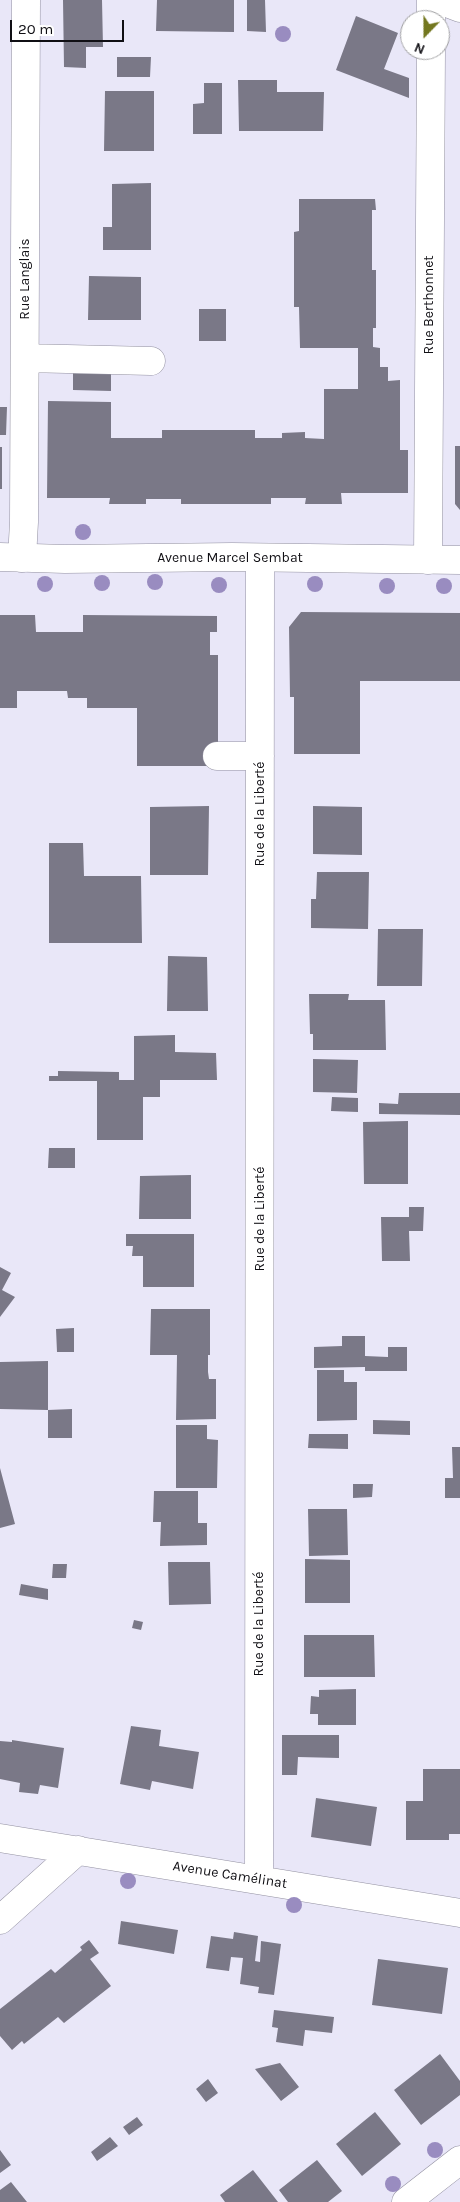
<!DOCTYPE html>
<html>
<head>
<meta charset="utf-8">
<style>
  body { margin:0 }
  #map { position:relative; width:460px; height:2202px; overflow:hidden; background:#e9e7f8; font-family:Karla,sans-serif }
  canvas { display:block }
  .north { position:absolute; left:400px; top:10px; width:50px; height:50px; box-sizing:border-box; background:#fff; border:1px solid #9f9fa1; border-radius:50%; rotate:202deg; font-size:14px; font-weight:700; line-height:20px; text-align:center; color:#100f14 }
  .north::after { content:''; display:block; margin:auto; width:18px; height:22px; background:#73771f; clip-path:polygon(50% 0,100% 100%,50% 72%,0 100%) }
  .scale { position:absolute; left:10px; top:20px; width:114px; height:22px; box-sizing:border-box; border:2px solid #100f14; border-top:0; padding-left:6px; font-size:15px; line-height:18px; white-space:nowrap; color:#100f14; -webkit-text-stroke:4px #fff; paint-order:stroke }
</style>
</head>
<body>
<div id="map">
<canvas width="460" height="2202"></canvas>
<div class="north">N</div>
<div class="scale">20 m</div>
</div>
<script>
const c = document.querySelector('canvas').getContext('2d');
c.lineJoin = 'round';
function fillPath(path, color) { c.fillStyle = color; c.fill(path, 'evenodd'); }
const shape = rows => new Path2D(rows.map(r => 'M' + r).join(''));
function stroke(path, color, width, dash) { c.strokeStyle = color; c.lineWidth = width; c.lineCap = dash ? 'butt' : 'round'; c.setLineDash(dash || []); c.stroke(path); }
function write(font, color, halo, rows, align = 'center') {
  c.font = font + ' Karla,sans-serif'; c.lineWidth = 4; c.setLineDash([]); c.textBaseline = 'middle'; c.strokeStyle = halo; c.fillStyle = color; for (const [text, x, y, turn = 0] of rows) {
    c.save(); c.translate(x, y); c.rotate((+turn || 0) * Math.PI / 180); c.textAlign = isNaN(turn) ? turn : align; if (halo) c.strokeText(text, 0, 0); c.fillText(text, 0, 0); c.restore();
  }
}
const building = shape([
  [63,0,102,0,103,47,86,47,86,68,64,67],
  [157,0,234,0,234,32,156,31],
  [247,0,265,0,266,32,247,31],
  [356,16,398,33,384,69,409,78,409,98,336,70],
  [117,57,151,57,150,77,117,77],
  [238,80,277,80,277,92,324,92,323,131,239,131],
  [204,83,222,83,222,134,193,134,193,104,204,103],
  [105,91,154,91,154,151,104,151],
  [151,183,151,250,103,250,103,227,112,227,112,184],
  [299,199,375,199,376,210,372,210,372,270,376,270,376,328,373,328,373,347,380,348,380,367,388,367,388,381,400,380,400,450,408,450,408,493,341,493,342,504,305,504,306,498,271,498,271,504,181,504,181,499,146,499,146,504,109,504,110,498,47,498,48,401,111,402,111,438,162,438,162,430,255,430,255,438,282,438,282,433,305,432,305,438,324,439,324,389,358,389,358,348,300,348,299,307,294,307,294,232,299,231],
  [89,276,141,277,141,320,88,320],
  [199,309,226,309,226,341,199,341],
  [73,373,111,374,111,391,73,390],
  [0,407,7,407,6,435,0,435],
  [455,446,460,446,460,510,455,504],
  [0,447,2,447,2,489,0,489],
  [301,612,460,613,460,681,360,681,360,754,294,754,294,697,290,697,289,627],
  [0,615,35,615,36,632,83,632,83,615,217,616,217,632,210,632,210,655,218,655,218,766,137,766,137,708,87,708,87,698,68,698,67,691,17,691,17,708,0,708],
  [209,806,208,875,150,875,150,807],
  [313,806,362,807,362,855,313,854],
  [49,843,83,843,84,876,141,876,142,943,49,943],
  [317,872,369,872,368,929,311,928,311,899,316,899],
  [378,929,423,929,422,986,377,986],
  [168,956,207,957,208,1011,167,1011],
  [309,994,349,994,348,1000,385,1000,386,1050,313,1050,313,1034,310,1034],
  [175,1035,175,1052,216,1053,217,1080,160,1080,160,1097,143,1097,143,1140,97,1140,97,1081,49,1081,49,1076,58,1076,58,1071,119,1072,119,1080,134,1080,134,1036],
  [313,1059,358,1060,357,1093,313,1092],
  [399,1093,460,1093,460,1115,379,1114,379,1103,398,1104],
  [332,1097,358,1098,358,1112,331,1111],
  [408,1121,408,1184,364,1184,363,1122],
  [49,1148,75,1148,75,1168,48,1168],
  [191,1175,191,1219,139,1219,140,1176],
  [409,1207,424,1207,423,1231,409,1231,410,1261,382,1261,381,1217,409,1217],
  [126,1234,194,1234,194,1287,143,1287,143,1256,132,1256,133,1246,126,1246],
  [0,1267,11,1273,2,1290,15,1297,0,1317],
  [151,1309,210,1309,210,1355,208,1355,208,1372,209,1379,216,1379,216,1419,176,1420,177,1355,150,1355],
  [74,1328,74,1352,57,1352,56,1329],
  [342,1336,365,1336,365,1356,388,1357,388,1347,407,1347,407,1371,365,1371,365,1367,314,1368,314,1347,342,1346],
  [48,1361,48,1410,0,1409,0,1362],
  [317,1370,344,1370,344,1382,357,1382,357,1420,317,1421],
  [72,1409,72,1438,48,1438,48,1410],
  [373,1420,410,1421,410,1435,373,1434],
  [176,1425,207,1425,207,1439,218,1440,217,1488,176,1488],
  [309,1434,348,1434,348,1449,308,1448],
  [452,1447,460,1447,460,1498,445,1498,445,1478,453,1478],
  [0,1468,15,1524,0,1528],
  [353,1484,373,1484,372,1497,353,1498],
  [154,1491,198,1491,198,1523,207,1523,207,1545,160,1546,161,1522,153,1522],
  [308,1509,347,1509,348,1555,309,1556],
  [305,1559,350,1560,350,1603,305,1603],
  [168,1562,210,1562,211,1604,169,1605],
  [53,1564,67,1564,66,1578,52,1578],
  [21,1584,48,1589,48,1600,19,1595],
  [134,1620,143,1622,141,1630,132,1628],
  [304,1635,374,1635,375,1677,304,1677],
  [356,1689,356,1725,318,1725,318,1714,310,1714,311,1696,319,1697,319,1690],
  [131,1726,161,1730,159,1746,199,1752,193,1789,152,1781,150,1790,120,1784],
  [282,1735,339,1735,339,1758,298,1757,297,1775,282,1775],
  [12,1740,64,1748,58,1788,40,1785,38,1794,19,1792,20,1783,0,1779,0,1741,12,1742],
  [423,1769,460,1769,460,1834,449,1834,449,1840,406,1840,406,1801,423,1801],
  [316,1798,377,1807,371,1846,311,1837],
  [121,1921,178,1930,174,1954,118,1944],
  [234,1932,258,1936,255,1961,260,1962,261,1941,281,1944,274,1995,258,1993,259,1987,240,1984,243,1958,231,1957,229,1971,206,1968,211,1936,233,1939],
  [89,1940,99,1953,90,1959,111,1986,64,2023,58,2017,24,2044,22,2041,12,2050,0,2036,0,2009,51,1969,55,1973,82,1950,80,1947],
  [378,1959,448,1968,442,2014,372,2005],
  [274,2010,334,2017,332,2033,305,2030,303,2046,276,2042,278,2028,272,2027],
  [440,2054,460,2081,460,2095,421,2125,394,2090],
  [280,2063,299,2087,281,2101,255,2069],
  [208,2079,218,2093,206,2102,196,2089],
  [375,2112,401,2144,362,2176,336,2144],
  [137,2117,143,2125,129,2135,123,2127],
  [110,2137,118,2146,97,2161,91,2152],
  [0,2150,11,2165,0,2173],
  [317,2160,342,2191,328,2202,288,2202,279,2190],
  [253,2170,278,2202,225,2202,220,2195],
  [11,2182,27,2202,0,2202,0,2190]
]);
const minor = shape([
  [439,0,460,8],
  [431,20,431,0],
  [25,358,151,361],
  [22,558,24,522,26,0],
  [428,560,431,50],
  [217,756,260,756],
  [0,1838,460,1913],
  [259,1879,260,558],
  [0,1920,78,1850],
  [406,2202,460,2160]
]);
const major = shape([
  [0,557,65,559,232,557,460,560]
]);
const trees = [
  [283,34],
  [83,532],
  [155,582],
  [102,583],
  [45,584],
  [315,584],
  [219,585],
  [387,586],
  [444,586],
  [128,1881],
  [294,1905],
  [435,2150],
  [393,2184]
];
const streetNames = [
  ["Rue Langlais",25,279,-90],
  ["Rue Berthonnet",429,305,-90],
  ["Avenue Marcel Sembat",230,558],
  ["Rue de la Liberté",260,814,-90],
  ["Rue de la Liberté",260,1219,-90],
  ["Rue de la Liberté",259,1624,-90],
  ["Avenue Camélinat",230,1875,9]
];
fillPath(building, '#7a7887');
stroke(minor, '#9290a0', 29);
stroke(major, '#9290a0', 29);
stroke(minor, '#fff', 28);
stroke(major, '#fff', 28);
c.fillStyle = '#998cc0';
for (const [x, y] of trees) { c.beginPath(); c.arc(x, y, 8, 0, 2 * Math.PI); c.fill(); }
write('14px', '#100f14', '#fff', streetNames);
</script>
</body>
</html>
